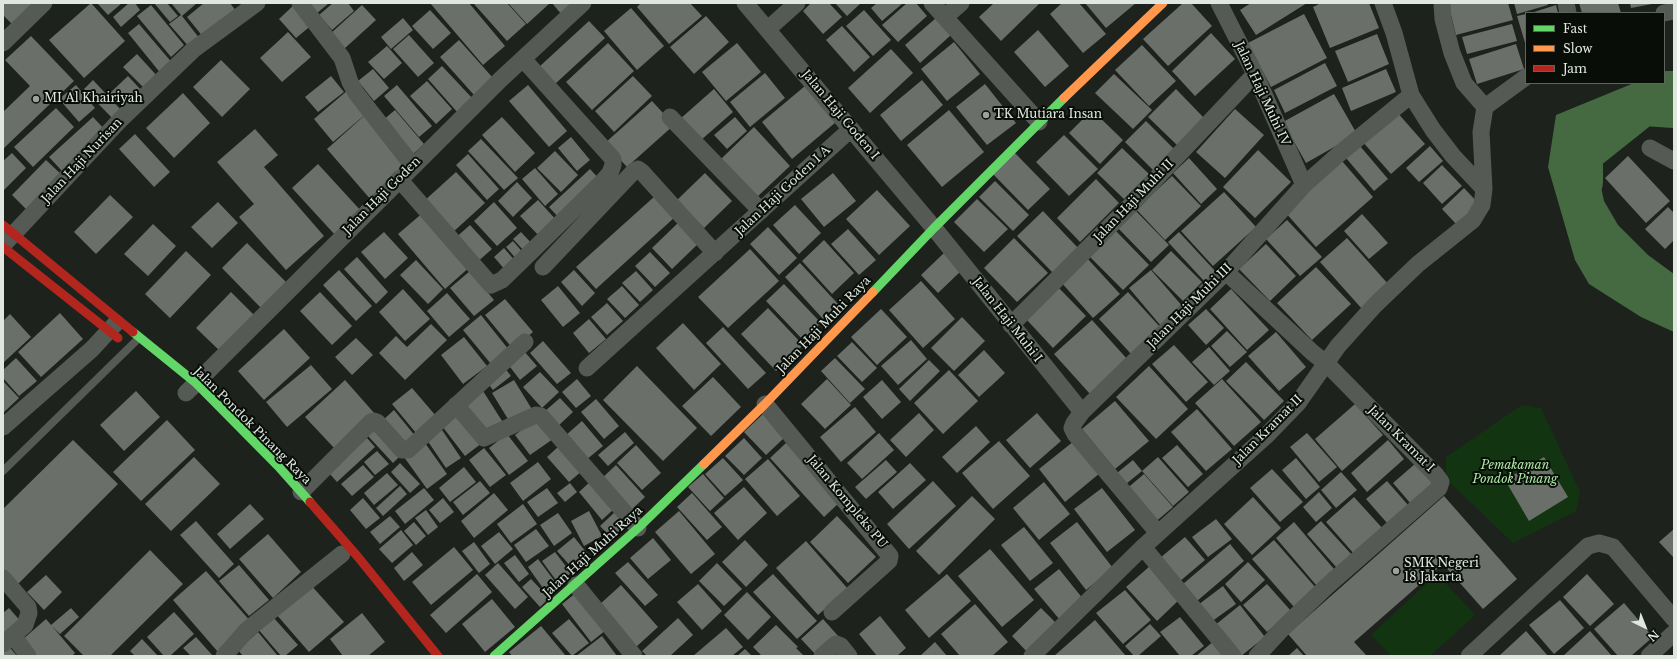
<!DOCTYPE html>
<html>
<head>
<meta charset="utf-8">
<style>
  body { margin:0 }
  #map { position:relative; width:1677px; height:659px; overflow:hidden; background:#1d221d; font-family:"Libre Baskerville",serif }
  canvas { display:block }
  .frame { position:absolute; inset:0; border:4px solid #e0e7e0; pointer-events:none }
  .legend { position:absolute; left:1525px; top:12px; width:140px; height:72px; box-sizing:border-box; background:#080d08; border:1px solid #5e645e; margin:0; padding:5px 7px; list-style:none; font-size:12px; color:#e0e7e0 }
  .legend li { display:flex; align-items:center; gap:8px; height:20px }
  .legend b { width:20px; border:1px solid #5e645e }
  .north { position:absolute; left:1625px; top:607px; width:40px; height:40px; -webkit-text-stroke:3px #080d08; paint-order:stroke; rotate:137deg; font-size:11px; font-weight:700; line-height:16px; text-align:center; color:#e0e7e0 }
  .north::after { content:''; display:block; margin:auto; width:14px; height:18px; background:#e0e7e0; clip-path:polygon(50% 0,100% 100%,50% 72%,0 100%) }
</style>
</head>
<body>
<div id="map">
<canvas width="1677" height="659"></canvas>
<div class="frame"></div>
<ul class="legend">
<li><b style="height:5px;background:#63d668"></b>Fast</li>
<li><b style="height:5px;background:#ff974d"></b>Slow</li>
<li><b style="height:5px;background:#b3261e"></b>Jam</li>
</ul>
<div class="north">N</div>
</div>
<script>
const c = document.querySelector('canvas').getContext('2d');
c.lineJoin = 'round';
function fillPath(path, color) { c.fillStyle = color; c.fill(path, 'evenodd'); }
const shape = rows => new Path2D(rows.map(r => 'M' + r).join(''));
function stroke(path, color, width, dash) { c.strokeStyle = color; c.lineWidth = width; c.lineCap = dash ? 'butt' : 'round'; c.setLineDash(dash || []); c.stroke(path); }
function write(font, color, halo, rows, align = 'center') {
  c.font = font + ' "Libre Baskerville",serif'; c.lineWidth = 4; c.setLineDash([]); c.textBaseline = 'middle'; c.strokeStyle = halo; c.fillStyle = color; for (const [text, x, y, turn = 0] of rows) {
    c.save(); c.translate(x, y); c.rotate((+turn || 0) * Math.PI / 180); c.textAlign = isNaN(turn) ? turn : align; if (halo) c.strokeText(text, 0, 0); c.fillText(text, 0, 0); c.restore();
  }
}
const green = shape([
  [1522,405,1541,408,1580,492,1576,511,1513,543,1446,479,1446,457],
  [1437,574,1475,615,1430,656,1391,656,1371,635]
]);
const water = shape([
  [1664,71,1674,71,1674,110,1635,117,1604,136,1596,163,1604,201,1618,225,1648,255,1674,274,1674,332,1641,317,1589,284,1575,260,1548,167,1556,115,1634,83,1664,83]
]);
const river = shape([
  [1585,182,1585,155,1644,108,1674,110]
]);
const building = shape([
  [3,3,33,3,14,26,3,15],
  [91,3,125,41,84,78,49,40],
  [97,3,122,3,108,15],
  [129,3,135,3,140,10,121,27,113,17],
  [154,3,167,3,178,16,170,22],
  [171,3,197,3,182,16,200,39,190,48,169,24,181,15],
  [204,3,230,3,236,11,204,38,187,17],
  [306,3,329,3,316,14],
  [333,3,348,3,354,11,332,30,319,15],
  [430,3,469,3,505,46,483,65],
  [476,3,507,3,526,24,507,41,474,4],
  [508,3,550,3,527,24],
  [552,3,575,3,562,15],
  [641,3,690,3,702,16,669,44,637,7],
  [811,3,829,3,842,17,823,34,803,11],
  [835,3,861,3,847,16],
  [877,3,903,3,882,21,871,8],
  [907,3,916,3,927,16,898,42,882,25],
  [994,3,1040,3,1001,41,979,17],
  [1062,3,1079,3,1106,34,1083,53,1050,14],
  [1085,3,1136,3,1106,28],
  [1183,3,1191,3,1212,26,1168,66,1143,39],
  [1251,3,1307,3,1256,35,1240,10],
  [1321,3,1369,3,1379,28,1330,48,1313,7],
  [1448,3,1508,3,1513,20,1456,35],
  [1514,3,1547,3,1548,5,1517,14],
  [1579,3,1618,3,1621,13,1582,13],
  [1630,3,1652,3,1652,4,1631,8],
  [295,4,313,24,296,38,279,19],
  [151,5,184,45,171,57,137,16],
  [362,5,376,20,344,49,330,34],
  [1556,5,1558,13,1531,13],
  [631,8,664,46,637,70,604,31],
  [430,10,451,33,433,49,412,26],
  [864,10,891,40,873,56,846,26],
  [1304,14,1327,58,1271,87,1248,43],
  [1526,14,1526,46,1517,16],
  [706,16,729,42,694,74,670,47],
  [403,18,413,30,391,49,381,37],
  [936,18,951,35,920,63,905,45],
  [589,21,605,38,555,84,539,67],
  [139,24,174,65,162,75,128,33],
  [1512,24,1517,41,1467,54,1462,37],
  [842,26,870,57,854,72,826,40],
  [1038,30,1069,66,1045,87,1014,52],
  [288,32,311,57,282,82,260,58],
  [1211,33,1235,59,1195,96,1172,71],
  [1377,34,1389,64,1348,82,1335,51],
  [409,35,434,63,418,77,393,49],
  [31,36,74,81,3,149,3,112,30,86,5,60],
  [459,40,493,78,474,95,440,57],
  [954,42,980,74,947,101,921,69],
  [608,43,634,71,592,110,566,82],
  [737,43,761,72,726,101,702,72],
  [1516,44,1524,69,1477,84,1469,59],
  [1142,45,1176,81,1149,106,1115,70],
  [387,46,402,63,384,79,368,62],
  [891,49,913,73,870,113,848,88],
  [137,54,159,78,146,90,123,67],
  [221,60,250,89,222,117,193,87],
  [1325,63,1337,86,1285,113,1274,90],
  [442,66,473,99,458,113,428,79],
  [373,69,389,88,374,101,358,81],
  [1386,69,1396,92,1351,111,1342,88],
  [765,73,785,98,750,127,730,102],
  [1114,74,1152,110,1133,129,1095,93],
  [128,76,142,91,124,109,109,94],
  [331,76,344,92,318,112,305,97],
  [633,76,652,96,614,132,595,111],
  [93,80,122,111,113,119,84,89],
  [922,80,943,105,901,141,880,115],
  [427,81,452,109,436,124,410,96],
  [985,84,1016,123,987,145,956,107],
  [76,85,95,108,79,122,59,99],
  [397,85,432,126,419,137,384,96],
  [528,85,567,131,549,147,509,101],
  [805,86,836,122,792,159,762,122],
  [714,89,733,112,700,141,680,119],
  [1176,89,1204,118,1177,145,1148,117],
  [348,90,367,113,333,142,314,119],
  [183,93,210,123,174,158,146,128],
  [1334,94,1357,134,1306,163,1283,122],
  [652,101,674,125,627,167,605,143],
  [56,108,74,127,33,167,14,147],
  [1235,109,1264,135,1225,178,1196,152],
  [395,110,424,144,411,156,382,121],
  [949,110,984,152,942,187,907,145],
  [1092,110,1123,140,1100,164,1069,133],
  [1396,111,1425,144,1391,174,1362,141],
  [365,115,409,167,371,200,327,149],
  [93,117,106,131,62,171,49,157],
  [502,117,535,153,515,172,482,135],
  [735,117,747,131,727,149,714,135],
  [1146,121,1176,151,1155,172,1125,142],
  [754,127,790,166,757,197,721,159],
  [255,129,278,155,264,167,324,236,286,270,239,217,254,204,217,162],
  [135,134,170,172,154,187,119,149],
  [1064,135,1098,169,1069,196,1036,162],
  [571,137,590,160,577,171,558,148],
  [481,139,518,178,504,190,468,151],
  [1360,146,1388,179,1374,191,1346,158],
  [1430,146,1443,161,1419,182,1406,168],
  [1122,148,1149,174,1124,199,1097,173],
  [1258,150,1291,182,1255,218,1223,187],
  [555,151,578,175,561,192,537,168],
  [1014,152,1050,189,1028,210,992,173],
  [12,153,26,168,3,191,3,161],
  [468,154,499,189,487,200,456,165],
  [1628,156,1670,201,1646,223,1605,178],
  [1189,158,1217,189,1201,204,1173,173],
  [46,160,65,178,30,213,12,195],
  [1342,161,1373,197,1316,247,1285,212],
  [318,164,362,212,336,236,292,188],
  [1442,165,1462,186,1442,204,1423,183],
  [535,168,558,194,545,206,522,179],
  [590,169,600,180,560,219,549,207],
  [456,172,485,203,452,233,423,202],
  [705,173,732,201,704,228,677,200],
  [833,173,856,201,824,227,801,199],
  [1172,176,1201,206,1165,240,1136,209],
  [1096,179,1119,203,1080,242,1057,218],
  [995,181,1029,215,1013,231,979,197],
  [517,182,532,198,513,217,498,201],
  [1464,188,1479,204,1457,225,1442,209],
  [877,190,910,226,879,255,846,219],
  [1224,192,1256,227,1213,266,1181,231],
  [110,195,133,217,96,254,74,232],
  [655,196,675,217,596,289,576,267],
  [977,199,1008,229,984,252,954,222],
  [538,200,558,222,541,238,520,216],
  [218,202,238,223,212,248,191,227],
  [494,202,517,228,497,246,474,221],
  [795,205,821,233,799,254,773,225],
  [1668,207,1674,213,1674,240,1665,249,1645,229],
  [1135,210,1169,245,1151,262,1117,227],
  [425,211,472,265,445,289,398,234],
  [1043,211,1079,249,1053,273,1017,236],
  [1362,214,1388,243,1369,259,1344,231],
  [1287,220,1322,257,1300,276,1266,239],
  [679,222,699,243,672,269,652,248],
  [153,224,176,246,148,276,124,254],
  [470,225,492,249,475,264,453,240],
  [768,227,797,258,779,275,750,244],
  [848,229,876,260,859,275,831,244],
  [1116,231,1149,265,1123,290,1090,257],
  [384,232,408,258,385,279,361,252],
  [521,232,534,246,526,253,513,239],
  [1179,232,1216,272,1205,282,1168,242],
  [1014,238,1048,273,1017,302,984,268],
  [1347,238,1389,285,1363,310,1320,262],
  [824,240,854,273,832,294,802,261],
  [513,241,525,255,518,261,506,247],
  [247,243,286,282,261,308,222,268],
  [1266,244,1296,276,1270,301,1239,269],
  [504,248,516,262,506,271,494,257],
  [750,249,779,281,728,328,698,297],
  [186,251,211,275,170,318,145,294],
  [1171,251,1202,282,1183,301,1152,270],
  [650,252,670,273,655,287,635,266],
  [944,253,961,271,938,293,921,275],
  [357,257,388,292,376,304,344,269],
  [1086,257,1120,294,1093,318,1060,281],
  [416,260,443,289,428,304,400,275],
  [800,263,839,305,823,319,785,277],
  [1316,267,1351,304,1312,340,1277,303],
  [339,270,372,306,356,321,323,285],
  [574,270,595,293,582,306,561,282],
  [1151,270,1183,307,1161,326,1129,288],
  [470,271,494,300,474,316,450,288],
  [636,271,653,290,640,302,622,283],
  [921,281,955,319,923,348,889,310],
  [784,284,821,323,803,340,766,301],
  [558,286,580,313,563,327,541,300],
  [622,286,639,305,625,318,607,299],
  [1059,288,1086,316,1053,348,1026,319],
  [403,289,430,319,405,341,379,312],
  [1231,289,1269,330,1247,350,1210,309],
  [231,292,257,318,222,353,196,328],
  [320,292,352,326,332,345,300,311],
  [1128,292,1161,328,1132,355,1099,319],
  [447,293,470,319,449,337,427,311],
  [505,299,533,332,513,349,485,315],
  [607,303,623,321,607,335,591,317],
  [768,308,803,345,776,371,741,334],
  [881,309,907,337,877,365,851,337],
  [1206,309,1224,328,1206,345,1188,325],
  [60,313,83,339,41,377,18,352],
  [10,314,31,337,3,363,3,321],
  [481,315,509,350,491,364,463,330],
  [962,317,985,341,954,371,931,348],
  [589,319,606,339,589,353,573,333],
  [1092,320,1128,360,1090,394,1054,354],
  [683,323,721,364,694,390,656,348],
  [431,324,447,340,405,380,379,353,396,336,407,347],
  [723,327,766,373,748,389,706,343],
  [284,329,310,358,264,400,238,371],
  [1227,331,1247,352,1230,367,1211,346],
  [1276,332,1306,367,1279,391,1248,356],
  [464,337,487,366,463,384,441,355],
  [356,338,373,355,352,375,335,357],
  [911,340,927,359,898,385,881,366],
  [543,341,571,373,557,384,530,353],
  [852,342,877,368,862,382,837,356],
  [1174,345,1208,382,1186,402,1152,364],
  [1209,347,1230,371,1214,385,1192,362],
  [523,350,537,366,520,380,507,363],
  [984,350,1005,373,979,397,958,375],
  [16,358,37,381,19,396,3,378,3,370],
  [835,358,865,389,850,403,821,371],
  [929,360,940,371,910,401,899,389],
  [1246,362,1284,401,1264,420,1226,381],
  [311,365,332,389,287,427,266,402],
  [637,366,697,428,663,461,603,400],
  [1149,366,1188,409,1156,439,1116,397],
  [504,367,511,376,493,390,486,381],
  [949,370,978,401,943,434,914,403],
  [540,372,559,392,542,408,523,387],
  [713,377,741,407,711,436,682,406],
  [577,379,591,396,576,408,562,392],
  [827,379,851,405,825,429,801,404],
  [1222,379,1261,422,1234,446,1195,403],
  [345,380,375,414,336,450,305,417],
  [514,380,533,411,511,424,492,393],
  [882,380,901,402,882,419,863,397],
  [3,381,19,398,3,413],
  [412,388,436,416,416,433,392,404],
  [136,391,160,417,124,451,100,425],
  [483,391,504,424,485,437,463,403],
  [560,398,573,412,557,427,544,412],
  [596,399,619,426,604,439,581,412],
  [1115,401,1149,441,1115,469,1082,429],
  [1355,404,1383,435,1342,471,1315,439],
  [855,407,876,432,841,462,820,437],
  [1197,409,1232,449,1206,471,1171,432],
  [394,410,416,437,403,447,382,421],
  [459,413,482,443,465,456,442,426],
  [919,413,934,430,906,457,890,440],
  [1037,413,1061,441,1030,468,1006,440],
  [763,414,785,437,766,455,744,432],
  [538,418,553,439,530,455,515,435],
  [167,420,195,450,141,501,113,472],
  [582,421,603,446,586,460,565,436],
  [976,426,990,442,957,473,942,457],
  [377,428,401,455,393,463,368,436],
  [442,430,461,458,446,468,427,440],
  [625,432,634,443,608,466,598,455],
  [879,433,894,450,862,479,847,463],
  [1307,433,1337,467,1319,482,1290,447],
  [507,434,528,461,509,475,489,448],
  [367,438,375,447,337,482,329,473],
  [744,438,762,458,744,475,725,456],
  [73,440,118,484,17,585,3,571,3,509],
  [1388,440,1404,459,1367,492,1351,473],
  [999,441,1030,476,993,509,962,473],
  [1074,441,1100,473,1065,502,1039,469],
  [425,443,447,474,427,489,404,457],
  [786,443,840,502,824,517,770,458],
  [636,445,661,473,642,490,617,463],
  [1177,445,1203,474,1188,487,1162,458],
  [559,446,582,471,569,482,547,457],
  [484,448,506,475,490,487,469,460],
  [377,451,389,464,375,475,364,462],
  [194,457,220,484,171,531,145,504],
  [1158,457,1189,492,1173,506,1142,471],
  [1544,457,1568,497,1529,521,1505,480],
  [723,458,743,480,725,496,705,474],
  [1296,458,1320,487,1306,499,1282,470],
  [768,459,800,496,777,516,745,479],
  [886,460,897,472,866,499,855,487],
  [1133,460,1142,471,1121,488,1112,477],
  [538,462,551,479,523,501,510,483],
  [400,463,420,484,410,493,391,472],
  [910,463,926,480,893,509,878,492],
  [1416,463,1433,484,1411,504,1393,483],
  [363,465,374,477,352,496,341,484],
  [616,465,645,497,629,512,600,480],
  [464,467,476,482,450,502,439,488],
  [1272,469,1303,502,1280,522,1250,488],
  [1341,472,1357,490,1336,508,1321,490],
  [387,473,398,485,374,505,364,493],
  [703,474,724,498,710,511,688,487],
  [1144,474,1173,507,1153,524,1124,491],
  [592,480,616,507,602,520,579,492],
  [480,481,490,493,463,515,453,502],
  [933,481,956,506,909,549,887,524],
  [1387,481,1408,505,1387,523,1366,499],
  [1044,482,1070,514,1039,540,1013,508],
  [570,483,577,492,565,502,557,493],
  [400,486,407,494,383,516,376,508],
  [744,487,767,513,738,540,714,513],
  [424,488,434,500,405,524,395,511],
  [547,488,558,503,538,517,527,502],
  [1102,488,1135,530,1107,552,1074,509],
  [1319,492,1332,508,1316,522,1303,507],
  [494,493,508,510,474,538,461,521],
  [692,493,722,527,707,540,677,507],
  [972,496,995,519,939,575,916,551],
  [1444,496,1517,579,1483,609,1443,564,1354,642,1367,656,1307,656,1288,634],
  [1253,497,1281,528,1252,555,1224,524],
  [1354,497,1384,530,1355,555,1326,522],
  [363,498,380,518,366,529,350,510],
  [443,498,454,512,440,523,429,510],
  [250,504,264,519,230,549,217,534],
  [523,504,537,524,511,543,497,524],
  [426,510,438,527,428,535,415,518],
  [589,511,602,536,584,546,571,521],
  [616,511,628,525,612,539,600,526],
  [679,511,715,554,691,574,655,532],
  [558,513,572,533,554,546,540,525],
  [390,516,400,527,380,544,370,532],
  [837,516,876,557,848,583,810,542],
  [1216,519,1232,539,1208,557,1192,537],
  [196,521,234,564,219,578,180,535],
  [1321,521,1352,555,1337,568,1307,534],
  [414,522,426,536,416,545,404,531],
  [1077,522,1113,568,1086,590,1050,543],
  [1294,522,1334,569,1316,585,1276,538],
  [1024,527,1053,563,1030,581,1001,545],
  [536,529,549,546,526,562,514,545],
  [1674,529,1674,558,1659,542],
  [401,530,413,545,392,563,379,549],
  [499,532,513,549,495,564,481,546],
  [268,534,301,572,273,598,239,559],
  [574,537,590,557,574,570,557,551],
  [1185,537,1205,560,1179,582,1160,558],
  [653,538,671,560,648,579,630,558],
  [745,540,768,565,746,587,722,562],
  [1274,540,1316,588,1294,607,1252,559],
  [806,541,848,589,818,615,776,568],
  [474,542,490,564,479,573,462,551],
  [1230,544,1244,561,1197,601,1183,584],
  [454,547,473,570,431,605,412,582],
  [990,549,1034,600,1002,627,958,576],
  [150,550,183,584,110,656,84,656,64,636],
  [412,552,423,565,404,581,394,568],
  [555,552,571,573,558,583,542,561],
  [515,555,529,574,519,582,504,563],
  [538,559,556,583,545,591,528,567],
  [628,562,658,595,645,606,615,573],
  [1248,562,1265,580,1241,602,1225,584],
  [498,563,528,597,515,609,485,575],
  [717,563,742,589,724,606,699,581],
  [239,565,269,600,249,616,219,581],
  [1150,566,1180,599,1157,621,1126,587],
  [1059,569,1084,600,1060,620,1034,589],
  [206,571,252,623,218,652,173,600],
  [477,574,492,592,446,633,430,615],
  [773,574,817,621,797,639,753,592],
  [947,574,971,601,929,638,905,610],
  [1587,574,1614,604,1590,626,1563,597],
  [46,575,62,592,44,610,27,592],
  [531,579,549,598,540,607,522,587],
  [310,584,344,622,309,652,276,614],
  [698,584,722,611,702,630,677,602],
  [1267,584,1291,611,1267,632,1243,605],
  [621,585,658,627,636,647,599,605],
  [1223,586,1236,604,1211,622,1198,605],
  [1125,590,1151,620,1123,644,1096,613],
  [577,592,606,630,591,642,562,604],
  [747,592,771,617,748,640,724,615],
  [492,599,515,627,485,652,462,624],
  [1560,600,1584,628,1554,654,1529,625],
  [1624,603,1653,637,1631,656,1618,656,1594,629],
  [975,604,1008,642,992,656,960,656,941,634],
  [1240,605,1265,637,1241,656,1214,626],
  [9,608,23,624,3,641,3,613],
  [71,608,79,617,60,634,51,625],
  [1041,608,1058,625,1029,654,1012,636],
  [174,612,194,634,170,656,164,656,147,637],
  [362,613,385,642,368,656,343,656,330,639],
  [880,616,906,648,897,656,877,656,859,634],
  [273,617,298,645,285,656,281,656,258,629],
  [1180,617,1204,646,1191,656,1180,656,1160,632],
  [678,618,693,635,670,656,647,656,642,651],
  [46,619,75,653,72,656,35,656,22,640],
  [569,619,589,643,572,656,552,633],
  [823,619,839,637,817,656,801,639],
  [1095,620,1126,656,1054,656,1070,642],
  [1150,624,1161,636,1138,656,1134,656,1125,646],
  [776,625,798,647,796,648,804,656,762,656,753,647],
  [541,626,566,656,512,656,509,652],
  [726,628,743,647,732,656,693,656],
  [1526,631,1548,656,1501,656,1500,655],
  [1590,631,1612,656,1563,656],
  [258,632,278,656,243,656,238,650],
  [602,636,617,656,576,656],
  [196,637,213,656,191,656,183,648],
  [142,639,158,656,135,656,130,651],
  [1215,640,1228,656,1196,656],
  [935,642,947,656,920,656],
  [7,644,17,656,3,656,3,648],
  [1297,648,1304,656,1288,656],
  [745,649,752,656,737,656]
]);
const lane = shape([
  [3,471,139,338]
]);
const street = shape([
  [300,3,342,58,350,82,356,93,413,166],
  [745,3,934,228,1082,412],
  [932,3,1039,122],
  [1219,3,1255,74,1304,185],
  [1383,3,1394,33,1411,95,1433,130,1453,156,1484,189],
  [1442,3,1443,19,1452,53,1464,83,1485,107],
  [1566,3,1568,13],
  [1664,13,1674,11],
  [945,17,961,3],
  [768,29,797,3],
  [3,43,44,3],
  [670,117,761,211],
  [1650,148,1674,161],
  [399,179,491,285,502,280,535,248,603,181,610,173,613,165,613,159,523,59],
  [6,242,121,119,193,50,257,3],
  [543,267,634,171,638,169,642,172,715,253],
  [1226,272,1313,353,1327,364,1436,475,1441,482,1439,488,1327,586,1282,629,1257,656],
  [1011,325,1131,205,1255,74],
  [587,368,851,129],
  [186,393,501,79,583,3],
  [765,404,890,556,889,561,832,612],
  [456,405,484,438,536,415,541,416,638,528],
  [3,427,92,349,116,323],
  [301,492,371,422,374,421,377,422,402,450,408,450,525,342],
  [1158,533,1075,434,1072,428,1074,423,1082,412,1226,272,1304,185,1339,154,1411,95],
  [1143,547,1233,656],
  [3,578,28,607,29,613,25,625,3,644],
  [576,585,634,656],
  [13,635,28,656],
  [224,656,247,630,342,554],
  [822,656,836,644,841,646,849,656],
  [1032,656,1143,547,1266,436,1298,403,1338,346,1375,305,1418,264,1473,220,1482,205,1484,189,1481,132,1485,107,1526,77],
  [1469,656,1588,546,1599,543,1613,547,1674,619],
  [1649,656,1674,633]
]);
const fast = shape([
  [873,292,934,228,1064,98],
  [133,332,196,383,278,466,310,502],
  [494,656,638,528,704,464]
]);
const slow = shape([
  [1064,98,1163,3],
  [704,464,765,404,873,292]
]);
const jam = shape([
  [3,225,133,332],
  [3,247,118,338],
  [310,502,358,557,438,656]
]);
const markers = [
  [36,99,4,"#9ca29c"],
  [986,115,4,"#9ca29c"],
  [1396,571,4,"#9ca29c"]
];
const streetNames = [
  ["Jalan Haji Muhi IV",1262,94,65],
  ["Jalan Haji Goden I",840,115,50],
  ["Jalan Haji Nurisan",82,161,-47],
  ["Jalan Haji Goden I A",783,191,-43],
  ["Jalan Haji Goden",382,196,-45],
  ["Jalan Haji Muhi II",1134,201,-46],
  ["Jalan Haji Muhi III",1190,306,-45],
  ["Jalan Haji Muhi I",1007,320,52],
  ["Jalan Haji Muhi Raya",824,325,-46],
  ["Jalan Pondok Pinang Raya",252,426,45],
  ["Jalan Kramat II",1268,430,-45],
  ["Jalan Kramat I",1401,439,45],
  ["Jalan Kompleks PU",847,502,50],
  ["Jalan Haji Muhi Raya",593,552,-42]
];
const poiNames = [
  ["MI Al Khairiyah",44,99],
  ["TK Mutiara Insan",994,115],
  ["SMK Negeri",1404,564],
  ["18 Jakarta",1404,578]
];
const parkNames = [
  ["Pemakaman",1515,466],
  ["Pondok Pinang",1515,480]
];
fillPath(green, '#133411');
fillPath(water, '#456941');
stroke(river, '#456941', 36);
fillPath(building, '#6b6f6a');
stroke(lane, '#565a55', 8);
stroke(street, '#565a55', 17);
stroke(fast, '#63d668', 9);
stroke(slow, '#ff974d', 9);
stroke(jam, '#b3261e', 9);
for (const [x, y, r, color] of markers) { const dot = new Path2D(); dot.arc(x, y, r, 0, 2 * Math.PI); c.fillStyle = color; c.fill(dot); stroke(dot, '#080d08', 1.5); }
write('12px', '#e0e7e0', '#080d08', streetNames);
write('12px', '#e0e7e0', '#080d08', poiNames, 'left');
write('italic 12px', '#ace9a5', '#080d08', parkNames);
</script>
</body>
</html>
